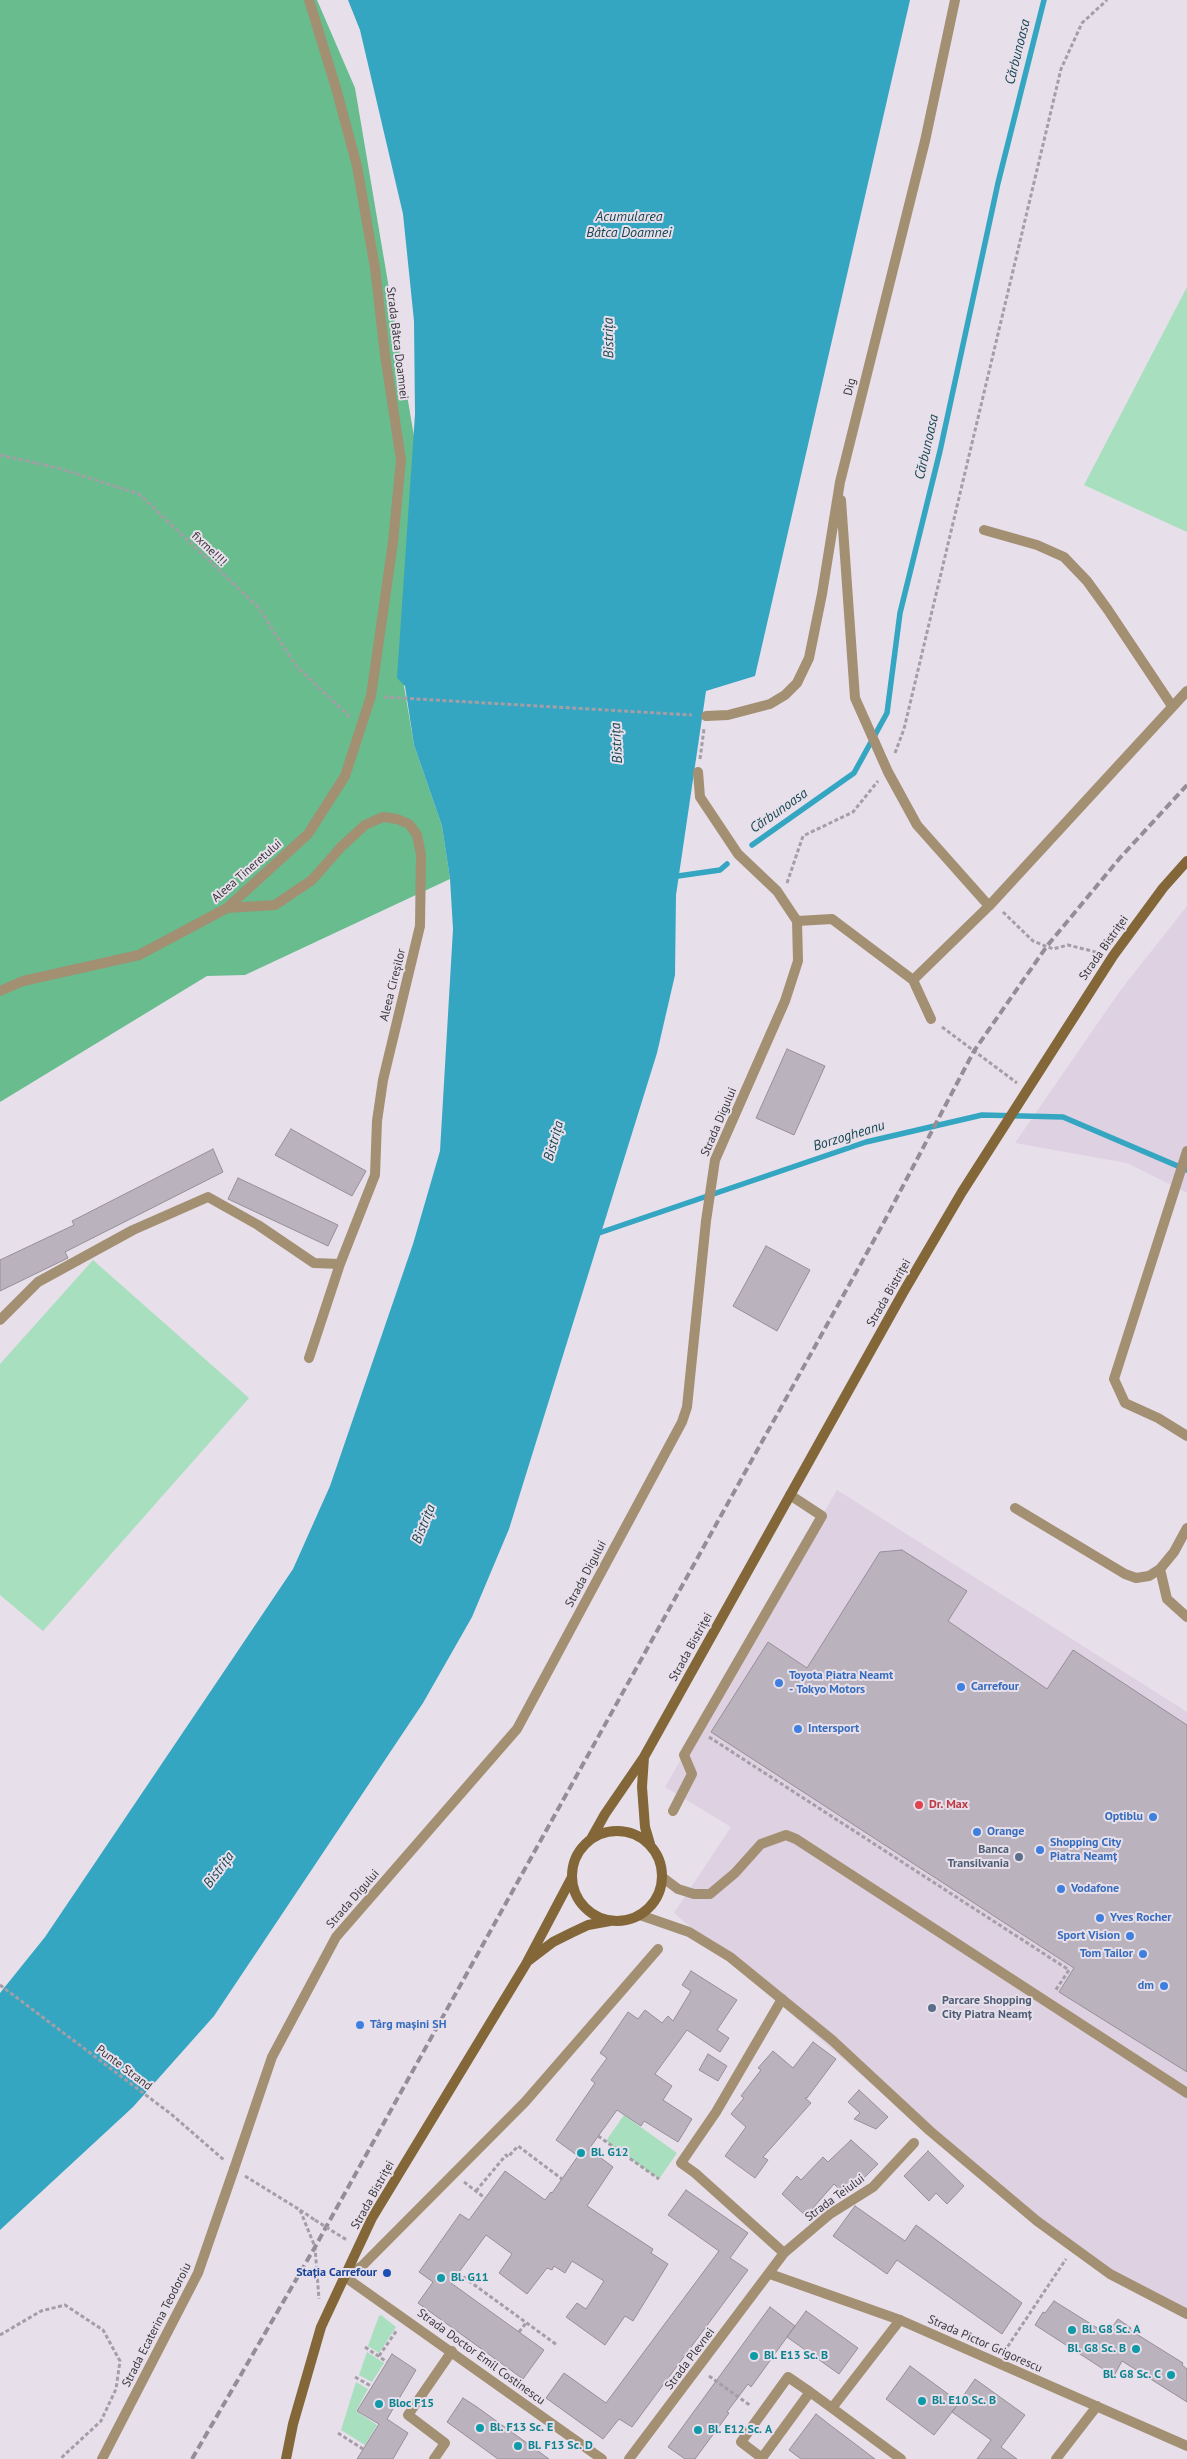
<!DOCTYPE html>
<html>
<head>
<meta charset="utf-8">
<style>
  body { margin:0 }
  canvas { display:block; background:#e7dfea }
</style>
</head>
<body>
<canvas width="1187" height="2459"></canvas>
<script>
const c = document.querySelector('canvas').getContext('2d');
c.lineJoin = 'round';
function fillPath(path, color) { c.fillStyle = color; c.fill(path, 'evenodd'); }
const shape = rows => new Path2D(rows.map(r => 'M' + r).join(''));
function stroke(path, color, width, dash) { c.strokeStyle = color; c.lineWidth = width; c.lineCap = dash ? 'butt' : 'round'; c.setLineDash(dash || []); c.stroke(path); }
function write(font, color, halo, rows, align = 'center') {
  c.font = font + ' "PT Sans",sans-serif'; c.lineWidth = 4; c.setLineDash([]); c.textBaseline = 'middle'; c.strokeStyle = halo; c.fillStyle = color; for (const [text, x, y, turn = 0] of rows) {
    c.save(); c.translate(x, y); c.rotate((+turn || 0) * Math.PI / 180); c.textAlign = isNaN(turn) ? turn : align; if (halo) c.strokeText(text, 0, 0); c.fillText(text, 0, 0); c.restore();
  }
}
const built = shape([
  [1187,906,1187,1193,1127,1163,1015,1143,1120,991],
  [837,1490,1187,1712,1187,2316,1128,2286,982,2179,674,1913,731,1827,665,1787]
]);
const green = shape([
  [1187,287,1187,532,1084,485],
  [93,1260,249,1398,43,1631,0,1595,0,1364],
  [624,2115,677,2153,659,2179,606,2141],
  [381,2315,396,2327,379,2353,368,2346,379,2316],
  [367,2352,384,2363,372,2382,359,2375],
  [356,2382,368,2389,356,2411,377,2425,365,2445,341,2430]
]);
const forest = shape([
  [0,0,317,0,355,88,417,454,404,686,414,745,442,826,450,879,245,975,207,976,0,1102]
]);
const water = shape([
  [348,0,910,0,755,676,706,691,676,895,675,975,657,1053,509,1529,472,1617,423,1703,214,2016,133,2107,0,2230,0,1993,45,1937,293,1569,330,1486,413,1244,440,1151,453,929,450,879,442,826,414,745,405,686,397,678,415,414,414,321,403,214,360,30]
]);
const stream = shape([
  [752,845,854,773,887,713,900,613,940,451,998,183,1044,0],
  [671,877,720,870,727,864],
  [596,1234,866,1142,982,1115,1063,1117,1187,1170]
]);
const building = shape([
  [787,1049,825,1066,794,1135,756,1118,787,1049],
  [291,1129,366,1171,352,1196,275,1155,291,1129],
  [213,1149,223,1172,65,1252,68,1258,0,1291,0,1260,74,1225,72,1221,213,1149],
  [238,1178,338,1225,328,1246,228,1199,238,1178],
  [766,1246,810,1270,777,1331,733,1306,766,1246],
  [902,1550,967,1591,948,1621,1047,1689,1073,1650,1187,1725,1187,2072,1059,1992,1074,1968,711,1732,768,1642,807,1668,880,1552,902,1550],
  [691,1971,737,2000,717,2030,729,2038,720,2052,687,2030,655,2074,672,2086,663,2100,692,2119,678,2142,644,2121,641,2126,617,2110,589,2149,613,2167,587,2206,653,2249,651,2253,668,2264,633,2321,625,2316,605,2345,566,2317,577,2303,586,2309,604,2281,572,2261,565,2273,554,2266,552,2270,547,2268,527,2294,499,2273,512,2254,486,2235,451,2283,544,2350,523,2379,418,2303,433,2282,419,2272,460,2214,469,2220,505,2171,545,2200,551,2192,552,2193,578,2156,556,2140,595,2083,591,2080,607,2058,600,2053,628,2012,638,2019,645,2010,662,2023,668,2016,673,2021,691,1991,682,1985,691,1971],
  [813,2042,836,2059,807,2098,805,2098,811,2103,763,2157,768,2160,755,2178,725,2156,746,2127,731,2114,744,2098,741,2096,761,2070,758,2068,773,2051,793,2068,813,2042],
  [708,2054,727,2066,718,2081,699,2070,708,2054],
  [859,2090,888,2117,876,2129,854,2119,860,2113,848,2102,859,2090],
  [851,2140,878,2164,846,2196,834,2184,806,2216,782,2194,797,2176,801,2180,823,2157,828,2162,851,2140],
  [928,2151,964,2186,947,2204,936,2193,929,2201,904,2176,928,2151],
  [686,2190,748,2233,730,2258,748,2270,632,2427,619,2419,603,2439,546,2398,564,2373,606,2403,719,2251,668,2215,686,2190],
  [855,2206,905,2241,916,2225,1022,2303,1002,2334,897,2260,887,2274,833,2236,855,2206],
  [1054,2301,1107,2334,1118,2319,1131,2328,1130,2330,1183,2363,1182,2365,1187,2369,1187,2402,1122,2361,1114,2376,1035,2325,1043,2312,1045,2313,1054,2301],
  [770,2307,795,2326,751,2387,748,2384,727,2412,729,2413,695,2459,685,2459,668,2447,770,2307],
  [806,2311,858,2348,839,2374,787,2337,806,2311],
  [392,2354,416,2370,387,2419,408,2433,393,2459,357,2459,379,2424,357,2411,392,2354],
  [910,2366,959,2402,975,2379,1025,2415,1001,2447,1017,2459,977,2459,991,2440,952,2412,959,2403,934,2435,886,2399,910,2366],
  [463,2398,477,2407,549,2459,498,2459,447,2422,463,2398],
  [816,2414,830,2425,875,2459,801,2459,789,2450,816,2414]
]);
const path = shape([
  [0,455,58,468,139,494,259,608,296,666,351,718],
  [384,697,692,715],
  [895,753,904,729,1061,69,1082,23,1107,0],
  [700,759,704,729],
  [787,883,803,836,853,812,878,781],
  [1003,912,1033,941,1053,949,1068,945,1100,953],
  [942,1027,1017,1083],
  [709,1737,1069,1970,1055,1991],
  [0,1985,171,2114,224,2160],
  [598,2136,659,2179],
  [245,2176,300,2210,315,2247,319,2299],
  [464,2182,485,2198],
  [476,2191,506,2155,508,2157,518,2146,562,2179],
  [300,2210,315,2220],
  [337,2234,347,2240],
  [458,2273,557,2345],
  [519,2332,526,2323],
  [0,2335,41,2311,65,2305,103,2330,120,2361,116,2389,101,2421,60,2459],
  [365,2347,387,2362],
  [1004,2352,1066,2259],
  [379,2356,397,2330],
  [709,2376,751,2406],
  [355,2377,371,2386],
  [338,2433,363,2449]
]);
const service = shape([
  [841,500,855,698,888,772,917,825,989,906,913,980],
  [984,530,1037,545,1064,557,1087,581,1108,610,1172,706],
  [706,716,728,715,770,704,785,695,797,683,809,658,822,594,840,482,925,141,955,0],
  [698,772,700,797,738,854,777,891,797,921,832,919,913,980,931,1019],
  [989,906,1187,691],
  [227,908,275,905,312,880,341,847,365,825,383,817,397,819,409,824,417,835,421,855,420,926,383,1080,377,1121,375,1175,340,1264,309,1358],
  [1187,1151,1114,1379,1125,1403,1158,1418,1187,1436],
  [0,1320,38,1282,133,1230,208,1197,258,1225,314,1263,340,1264],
  [1015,1508,1125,1574,1136,1578,1149,1576,1160,1569,1174,1552,1187,1528],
  [1160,1569,1167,1599,1187,1617],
  [673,1811,692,1774,684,1755,822,1516,790,1495],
  [662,1877,678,1889,694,1894,710,1894,735,1873,761,1844,786,1835,796,1839,1187,2093],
  [640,1915,689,1932,730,1957,832,2040,930,2131,1037,2221,1110,2274,1187,2314],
  [234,2169,272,2057,336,1937,517,1729,682,1422,687,1407,706,1221,715,1160,785,1001,798,961,797,921],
  [900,2320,832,2408,901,2459],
  [810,2392,762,2458,741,2442,788,2377,810,2392,832,2408],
  [434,2459,445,2443,408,2415,452,2351]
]);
const minor = shape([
  [0,991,23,981,139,955,227,908,308,834,345,776,371,696,393,542,401,460,385,355,375,268,357,166,336,88,309,0],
  [782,1999,716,2112,681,2163,695,2173,784,2253],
  [770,2274,900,2320,1187,2446],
  [102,2459,198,2273,234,2169],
  [602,2459,345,2277,362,2266,525,2102,658,1949],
  [629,2459,784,2253,830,2214,873,2187,914,2143],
  [1056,2459,1097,2406]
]);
const secondary = shape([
  [644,1757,642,1787,645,1827,650,1844],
  '572 1876a45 45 0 1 1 90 0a45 45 0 1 1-90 0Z',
  [591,1839,605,1814,644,1757,904,1291,962,1192,1113,956,1163,888,1187,861],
  [528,1961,553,1942,571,1933,588,1925,610,1921],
  [286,2459,293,2424,321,2327,372,2218,526,1964,572,1877]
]);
const rail = shape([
  [192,2459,315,2247,884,1222,974,1051,1047,946,1119,859,1187,785]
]);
const pathBridge = shape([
  [315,2220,337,2234]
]);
const markers = [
  [779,1683,5,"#3f7fe0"],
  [961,1687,5,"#3f7fe0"],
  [798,1729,5,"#3f7fe0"],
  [919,1805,5,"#e0444e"],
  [1153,1817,5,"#3f7fe0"],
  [977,1832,5,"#3f7fe0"],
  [1040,1850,5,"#3f7fe0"],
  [1019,1857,5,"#5c6f8a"],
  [1061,1889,5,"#3f7fe0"],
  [1100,1918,5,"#3f7fe0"],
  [1130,1936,5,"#3f7fe0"],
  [1143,1954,5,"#3f7fe0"],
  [1164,1986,5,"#3f7fe0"],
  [932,2008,5,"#5c6f8a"],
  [360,2025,5,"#3f7fe0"],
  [581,2153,5,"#0f9aa8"],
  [387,2273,5,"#1a4fb4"],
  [441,2278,5,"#0f9aa8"],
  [1072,2330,5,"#0f9aa8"],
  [1136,2349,5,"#0f9aa8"],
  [754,2356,5,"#0f9aa8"],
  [1171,2375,5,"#0f9aa8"],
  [922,2401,5,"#0f9aa8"],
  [379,2404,5,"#0f9aa8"],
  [480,2428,5,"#0f9aa8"],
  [698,2430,5,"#0f9aa8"],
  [518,2446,5,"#0f9aa8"]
];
const streetNames = [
  ["Strada Bâtca Doamnei",397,343,83],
  ["Dig",850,387,-76],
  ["fixme!!!!",209,549,44],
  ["Aleea Tineretului",247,871,-41],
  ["Strada Bistriței",1104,948,-55],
  ["Aleea Cireșilor",393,985,-76],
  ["Strada Digului",719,1122,-67],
  ["Strada Bistriței",889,1293,-60],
  ["Strada Digului",586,1574,-62],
  ["Strada Bistriței",691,1647,-61],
  ["Strada Digului",353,1899,-49],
  ["Punte Strand",124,2068,37],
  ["Strada Bistriței",373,2195,-61],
  ["Strada Teiului",835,2198,-36],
  ["Strada Ecaterina Teodoroiu",157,2325,-63],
  ["Strada Pictor Grigorescu",985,2344,24],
  ["Strada Doctor Emil Costinescu",481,2357,36],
  ["Strada Plevnei",690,2359,-53]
];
const shopNames = [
  ["Toyota Piatra Neamt",789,1676],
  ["- Tokyo Motors",789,1690],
  ["Carrefour",971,1687],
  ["Intersport",808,1729],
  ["Optiblu",1143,1817,"right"],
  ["Orange",987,1832],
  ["Shopping City",1050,1843],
  ["Piatra Neamț",1050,1857],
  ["Vodafone",1071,1889],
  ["Yves Rocher",1110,1918],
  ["Sport Vision",1120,1936,"right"],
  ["Tom Tailor",1133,1954,"right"],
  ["dm",1154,1986,"right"],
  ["Târg mașini SH",370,2025]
];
const healthNames = [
  ["Dr. Max",929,1805]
];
const serviceNames = [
  ["Banca",1009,1850],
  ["Transilvania",1009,1864],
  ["Parcare Shopping",942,2001,"left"],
  ["City Piatra Neamț",942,2015,"left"]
];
const cultureNames = [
  ["Bl. G12",591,2153],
  ["Bl. G11",451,2278],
  ["Bl. G8 Sc. A",1082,2330],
  ["Bl. G8 Sc. B",1126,2349,"right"],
  ["Bl. E13 Sc. B",764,2356],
  ["Bl. G8 Sc. C",1161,2375,"right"],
  ["Bl. E10 Sc. B",932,2401],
  ["Bloc F15",389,2404],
  ["Bl. F13 Sc. E",490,2428],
  ["Bl. E12 Sc. A",708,2430],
  ["Bl. F13 Sc. D",528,2446]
];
const transitNames = [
  ["Stația Carrefour",377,2273]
];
const waterNames = [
  ["Cărbunoasa",1018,52,-76],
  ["Acumularea",629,217],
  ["Bâtca Doamnei",629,233],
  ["Bistrița",609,338,-91],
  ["Cărbunoasa",927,447,-77],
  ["Bistrița",617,743,-93],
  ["Cărbunoasa",779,811,-35],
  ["Borzogheanu",849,1136,-17],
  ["Bistrița",554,1141,-74],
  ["Bistrița",424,1524,-68],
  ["Bistrița",219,1870,-53]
];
fillPath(built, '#ddd1e2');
fillPath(green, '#a8dfbe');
fillPath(forest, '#68bc8e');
fillPath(water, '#35a6c2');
stroke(stream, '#35a6c2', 5.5);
fillPath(building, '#bab2bd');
stroke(building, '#978f9a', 1);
stroke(path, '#a49ea6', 3, [4, 2.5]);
stroke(service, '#a38f72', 10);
stroke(minor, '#a38f72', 10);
stroke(secondary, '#836739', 10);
stroke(rail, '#948e96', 4, [8, 4]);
stroke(pathBridge, '#a49ea6', 3, [4, 2.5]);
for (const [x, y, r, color] of markers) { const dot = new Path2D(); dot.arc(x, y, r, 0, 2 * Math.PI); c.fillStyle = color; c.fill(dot); stroke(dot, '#e7dfea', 2); }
write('12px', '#3b383c', '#e7dfea', streetNames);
write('bold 12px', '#366cbe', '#e7dfea', shopNames, 'left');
write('bold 12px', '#be3a42', '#e7dfea', healthNames, 'left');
write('bold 12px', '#4e5e75', '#e7dfea', serviceNames, 'right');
write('bold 12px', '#0d838f', '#e7dfea', cultureNames, 'left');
write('bold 12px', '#164399', '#e7dfea', transitNames, 'right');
write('italic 14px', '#184754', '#e7dfea', waterNames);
</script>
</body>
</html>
